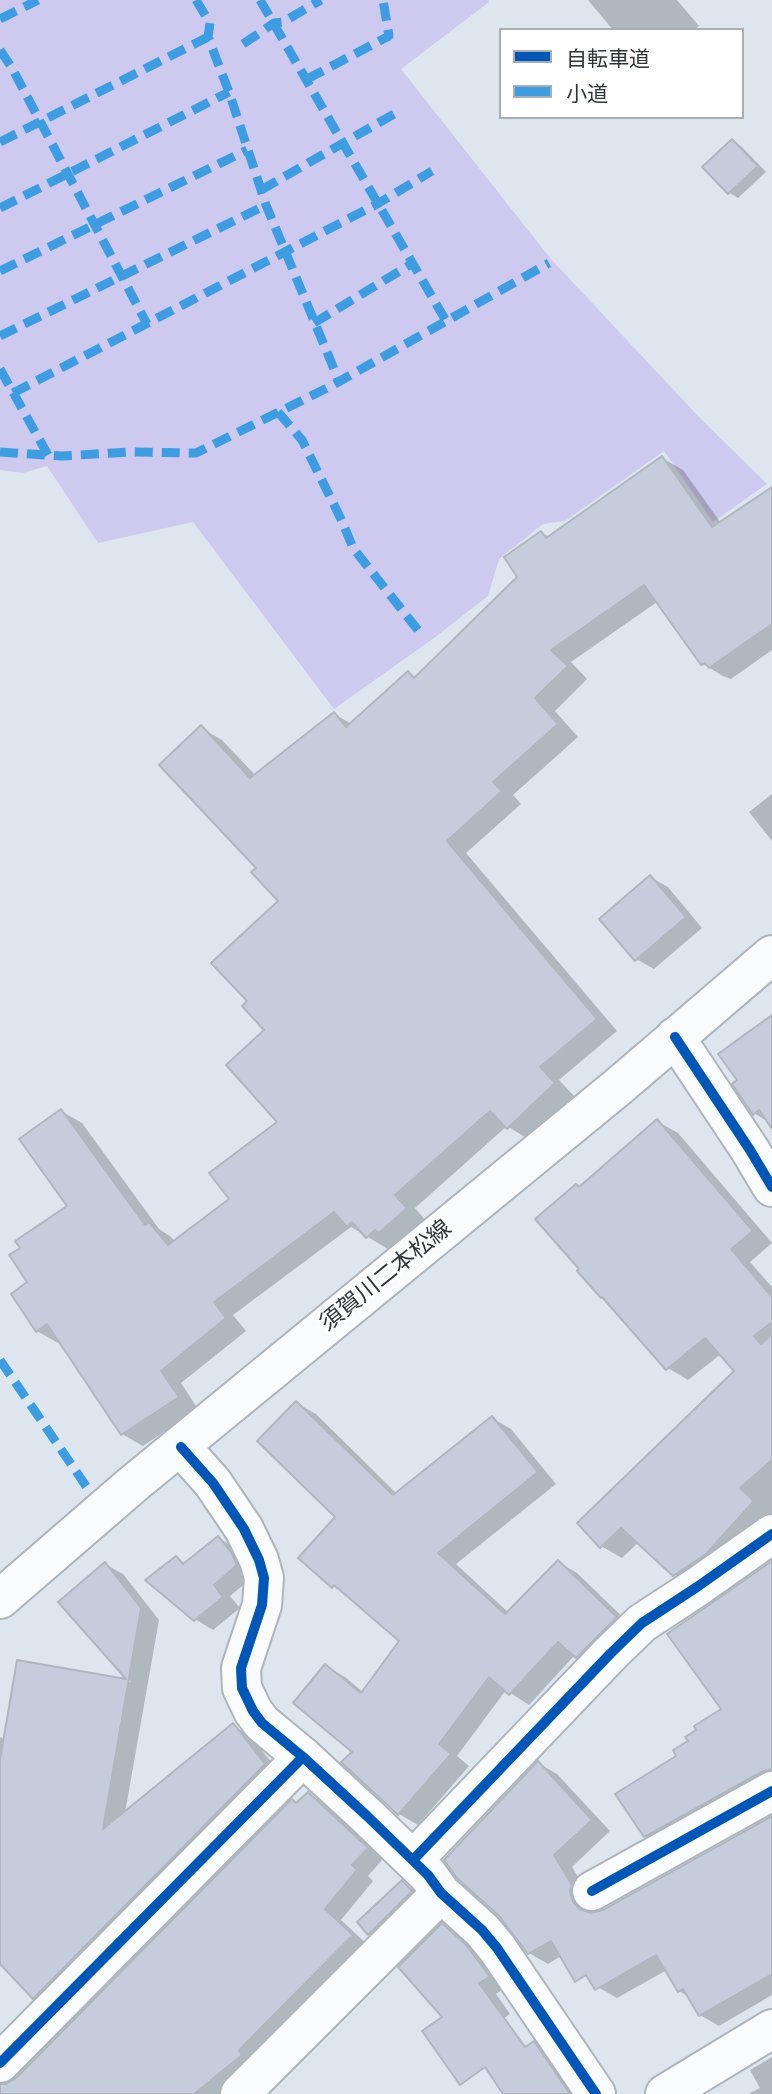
<!DOCTYPE html>
<html>
<head>
<meta charset="utf-8">
<style>
  body { margin:0 }
  #map { position:relative; width:772px; height:2094px; overflow:hidden; background:#dde6ef; font-family:"Zilla Slab","Noto Sans JP",serif }
  canvas { display:block }
  .legend { position:absolute; left:499px; top:28px; width:245px; height:91px; box-sizing:border-box; background:#fff; border:2px solid #abaeb1; margin:0; padding:9px 12px; list-style:none; font-size:21px; color:#2e353b }
  .legend li { display:flex; align-items:center; gap:14px; height:35px }
  .legend b { width:35px; border:2px solid #abaeb1 }
</style>
</head>
<body>
<div id="map">
<canvas width="772" height="2094"></canvas>
<ul class="legend">
<li><b style="height:9px;background:#0057b8"></b>自転車道</li>
<li><b style="height:9px;background:#3d9de2"></b>小道</li>
</ul>
</div>
<script>
const c = document.querySelector('canvas').getContext('2d');
c.lineJoin = 'round';
function fillPath(path, color) { c.fillStyle = color; c.fill(path, 'evenodd'); }
const shape = rows => new Path2D(rows.map(r => 'M' + r).join(''));
function stroke(path, color, width, dash) { c.strokeStyle = color; c.lineWidth = width; c.lineCap = dash ? 'butt' : 'round'; c.setLineDash(dash || []); c.stroke(path); }
function write(font, color, halo, rows, align = 'center') {
  c.font = font + ' "Zilla Slab","Noto Sans JP",serif'; c.lineWidth = 6; c.setLineDash([]); c.textBaseline = 'middle'; c.strokeStyle = halo; c.fillStyle = color; for (const [text, x, y, turn = 0] of rows) {
    c.save(); c.translate(x, y); c.rotate((+turn || 0) * Math.PI / 180); c.textAlign = isNaN(turn) ? turn : align; if (halo) c.strokeText(text, 0, 0); c.fillText(text, 0, 0); c.restore();
  }
}
const green = shape([
  [0,0,488,0,489,2,401,69,550,258,698,416,767,484,713,522,664,451,565,521,543,524,499,559,488,596,434,638,334,709,193,522,98,543,47,466,23,473,0,470]
]);
const shadow = shape([
  [588,0,677,0,699,26,695,30,613,30],
  [732,141,741,146,766,172,738,198,730,193,705,167],
  [662,458,683,470,721,523,772,501,772,650,731,679,723,676,703,664,657,602,571,662,587,679,555,711,578,737,513,795,521,804,466,853,617,1031,559,1080,574,1096,528,1139,507,1126,415,1208,426,1221,400,1244,396,1242,388,1249,351,1227,233,1315,246,1331,181,1383,198,1409,143,1446,122,1434,60,1341,58,1343,37,1331,30,1283,70,1207,61,1111,82,1123,159,1229,170,1236,175,1242,232,1200,280,1122,267,1031,250,1002,280,901,258,868,201,728,222,740,256,776,334,714,352,724,408,673,416,678,520,577,541,533,550,537],
  [772,794,772,841,749,812],
  [650,877,668,887,702,928,654,969,636,959],
  [772,1017,772,1124,754,1113,739,1081,744,1038,742,1035],
  [658,1122,678,1133,772,1243,750,1262,772,1287,772,1515,693,1585,672,1573,639,1542,622,1558,601,1546,736,1371,721,1354,688,1380,668,1368,607,1300,602,1297,580,1188],
  [296,1403,316,1414,397,1494,492,1418,511,1429,556,1484,456,1564,509,1613,558,1562,577,1573,635,1629,596,1668,575,1655,529,1705,506,1690,457,1756,469,1766,418,1825,399,1814,344,1762,355,1752,326,1666,345,1677,364,1693,402,1641,348,1595,333,1586,337,1516],
  [218,1538,236,1548,254,1576,230,1596,240,1608,213,1630,195,1619,176,1558,187,1564],
  [772,1563,772,1787,664,1847,645,1836,678,1756,724,1710],
  [105,1564,123,1574,159,1620,125,1813,233,1725,250,1736,282,1775,51,2008,34,1998,0,1961,0,1737,5,1740,18,1662,131,1682,61,1603],
  [538,1763,557,1774,610,1831,572,1867,590,1897,588,1903,592,1914,603,1912,772,1818,772,1995,719,2026,700,2015,689,1997,679,1991,667,1970,617,1998,598,1987,582,1967,561,1956,548,1964,529,1953],
  [308,1794,326,1804,384,1858,368,1876,373,1881,341,1920,369,1946,223,2094,0,2094,0,2087,7,2086,17,2080,293,1801,297,1804],
  [402,1883,420,1893,387,1944,369,1933],
  [442,1925,460,1936,484,1957,507,1987,496,1994,510,2014,473,2039],
  [534,2043,552,2053,579,2094,506,2094,526,2048],
  [772,2057,772,2094,748,2094,760,2088,750,2070]
]);
const building = shape([
  [732,139,758,166,728,194,702,167,732,139],
  [662,456,712,527,772,487,772,624,709,668,705,663,701,665,644,585,551,650,568,666,535,698,558,724,493,782,502,791,447,841,597,1019,540,1067,555,1083,507,1129,490,1111,395,1195,407,1208,379,1233,375,1230,366,1238,352,1222,347,1227,334,1212,214,1302,226,1318,161,1371,179,1397,121,1435,47,1324,36,1332,11,1294,27,1282,9,1255,20,1248,15,1241,67,1206,19,1139,61,1109,145,1225,149,1222,168,1245,229,1199,209,1173,277,1122,226,1065,264,1030,242,1006,247,1001,211,963,278,901,251,872,256,868,159,765,201,725,250,778,334,712,346,727,408,671,414,678,517,577,504,557,541,531,546,538,662,456],
  [650,875,686,917,635,961,599,919,650,875],
  [772,1015,772,1129,759,1110,753,1115,732,1084,737,1080,718,1054,772,1015],
  [657,1119,753,1231,731,1249,772,1297,772,1322,754,1336,761,1344,772,1334,772,1460,740,1488,754,1501,706,1554,673,1576,621,1528,600,1548,577,1523,734,1371,705,1338,666,1370,602,1297,601,1298,577,1271,579,1269,535,1219,576,1184,579,1187,657,1119],
  [296,1401,393,1495,492,1416,538,1472,438,1553,505,1614,558,1560,617,1617,576,1658,558,1642,509,1695,489,1677,439,1744,451,1754,398,1815,341,1762,352,1752,293,1703,325,1664,361,1693,399,1641,334,1585,332,1588,298,1558,335,1517,257,1441,296,1401],
  [218,1536,231,1552,237,1565,214,1585,223,1597,194,1621,145,1580,176,1556,183,1564,218,1536],
  [772,1561,772,1769,761,1772,644,1837,615,1794,676,1756,673,1750,688,1741,685,1737,696,1730,694,1726,721,1709,667,1634,772,1561],
  [105,1562,141,1608,103,1829,233,1723,265,1764,33,1999,0,1964,0,1760,17,1660,126,1679,58,1602,105,1562],
  [538,1761,592,1820,554,1855,572,1885,570,1891,573,1902,580,1909,591,1913,603,1910,772,1816,772,1974,699,2016,683,1989,678,1992,656,1955,595,1990,586,1975,575,1982,551,1941,528,1954,499,1916,457,1878,444,1860,538,1761],
  [308,1792,368,1848,352,1865,357,1870,325,1909,353,1935,239,2050,242,2055,194,2094,0,2094,0,2084,6,2084,16,2078,292,1799,296,1803,308,1792],
  [402,1880,412,1891,368,1935,357,1922,402,1880],
  [442,1923,466,1945,490,1977,479,1983,525,2047,534,2041,570,2094,503,2094,485,2067,460,2085,422,2031,442,2017,398,1967,442,1923]
]);
const minor = shape([
  [675,1037,750,1150,772,1187],
  [181,1447,213,1483,244,1529,259,1560,264,1578,262,1605,241,1668,242,1688,253,1711,262,1723,303,1757,367,1816,428,1875,441,1893,482,1930,497,1948,596,2094],
  [413,1860,611,1653,642,1623,697,1587,772,1534],
  [592,1891,772,1791],
  [0,2063,303,1757],
  [240,2094,441,1893],
  [665,2094,772,2029]
]);
const major = shape([
  [0,1599,132,1485,619,1086,772,955]
]);
const quiet = shape([
  [196,0,210,23,208,37,229,92,266,205,339,381],
  [260,0,446,321],
  [0,19,38,0],
  [243,44,274,23,283,22,321,0],
  [0,50,12,68,147,324],
  [307,79,389,36,383,0],
  [0,142,208,37],
  [261,190,401,110],
  [0,208,229,92],
  [0,271,247,150],
  [314,323,413,263],
  [0,336,266,205],
  [0,369,48,455],
  [13,393,379,203,432,171],
  [278,412,302,440,342,521,353,548,421,634],
  [0,452,62,456,129,452,196,453,333,385,549,263],
  [0,1360,88,1489]
]);
const cycleway = shape([
  [675,1037,750,1150,772,1187],
  [181,1447,213,1483,244,1529,259,1560,264,1578,262,1605,241,1668,242,1688,253,1711,262,1723,303,1757,367,1816,428,1875,441,1893,482,1930,497,1948,596,2094],
  [413,1860,611,1653,642,1623,697,1587,772,1534],
  [592,1891,772,1791],
  [0,2063,303,1757]
]);
const streetNames = [
  ["須賀川二本松線",386,1276,-39]
];
fillPath(green, '#cec9ee');
fillPath(shadow, '#0003');
fillPath(building, '#c5cddc');
stroke(building, '#b1b6be', 2);
stroke(minor, '#adb4bb', 42);
stroke(major, '#adb4bb', 42);
stroke(minor, '#fafbfd', 38);
stroke(major, '#fafbfd', 38);
stroke(quiet, '#3d9de2', 9, [18, 9]);
stroke(cycleway, '#0057b8', 10);
write('23px', '#2e353b', '#fff', streetNames);
</script>
</body>
</html>
